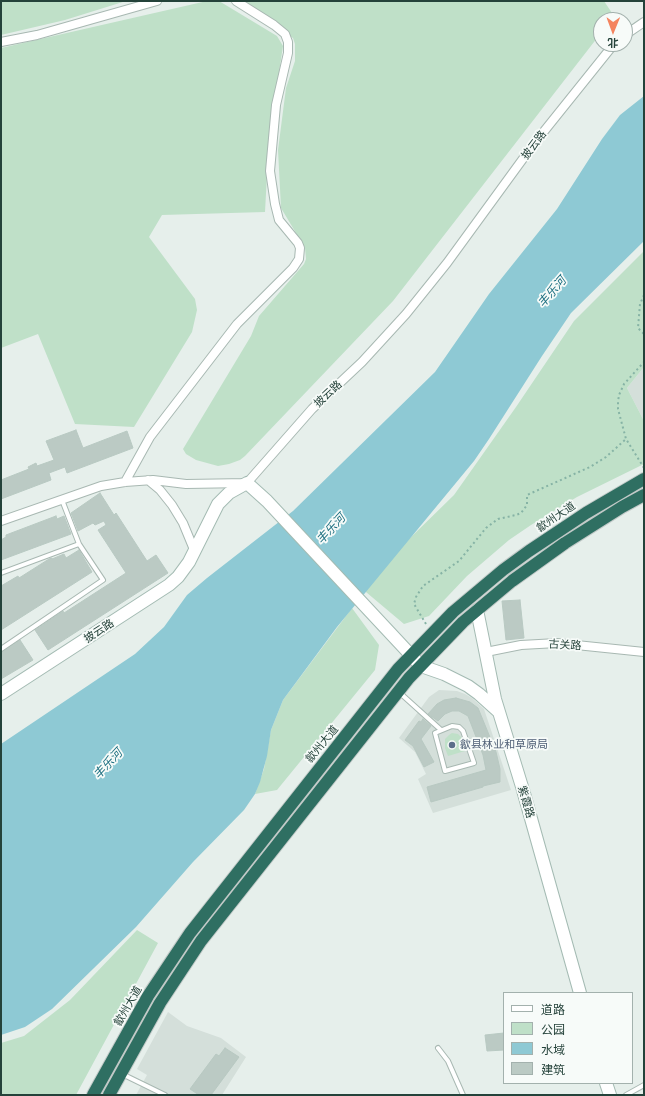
<!DOCTYPE html>
<html>
<head>
<meta charset="utf-8">
<style>
  body { margin:0 }
  #map { position:relative; width:645px; height:1096px; overflow:hidden; background:#e6efeb; font-family:"Golos Text","Noto Sans SC",sans-serif }
  canvas { display:block }
  .frame { position:absolute; inset:0; border:2px solid #24423a; pointer-events:none }
  .legend { position:absolute; left:503px; top:992px; width:130px; height:92px; box-sizing:border-box; background:#f7fbf9; border:1px solid #a3b1ad; margin:0; padding:5px 7px; list-style:none; font-size:12px; color:#24423a }
  .legend li { display:flex; align-items:center; gap:8px; height:20px }
  .legend b { width:20px; border:1px solid #a3b1ad }
  .north { position:absolute; left:593px; top:12px; width:40px; height:40px; box-sizing:border-box; background:#f7fbf9; border:1px solid #a3b1ad; border-radius:50%; rotate:181deg; font-size:11px; font-weight:700; line-height:16px; text-align:center; color:#24423a }
  .north::after { content:''; display:block; margin:auto; width:14px; height:18px; background:#f4845f; clip-path:polygon(50% 0,100% 100%,50% 72%,0 100%) }
</style>
</head>
<body>
<div id="map">
<canvas width="645" height="1096"></canvas>
<div class="frame"></div>
<ul class="legend">
<li><b style="height:5px;background:#fff"></b>道路</li>
<li><b style="height:11px;background:#bfe0c8"></b>公园</li>
<li><b style="height:11px;background:#8ec9d4"></b>水域</li>
<li><b style="height:11px;background:#bbcac4"></b>建筑</li>
</ul>
<div class="north">北</div>
</div>
<script>
const c = document.querySelector('canvas').getContext('2d');
c.lineJoin = 'round';
function fillPath(path, color) { c.fillStyle = color; c.fill(path, 'evenodd'); }
const shape = rows => new Path2D(rows.map(r => 'M' + r).join(''));
function stroke(path, color, width, dash) { c.strokeStyle = color; c.lineWidth = width; c.lineCap = dash ? 'butt' : 'round'; c.setLineDash(dash || []); c.stroke(path); }
function write(font, color, halo, rows, align = 'center') {
  c.font = font + ' "Golos Text","Noto Sans SC",sans-serif'; c.lineWidth = 3.5; c.setLineDash([]); c.textBaseline = 'middle'; c.strokeStyle = halo; c.fillStyle = color; for (const [text, x, y, turn = 0] of rows) {
    c.save(); c.translate(x, y); c.rotate((+turn || 0) * Math.PI / 180); c.textAlign = isNaN(turn) ? turn : align; if (halo) c.strokeText(text, 0, 0); c.fillText(text, 0, 0); c.restore();
  }
}
const built = shape([
  [644,367,644,421,627,388],
  [439,690,457,691,465,694,472,698,484,709,511,790,433,813,418,779,426,774,415,752,399,738,429,697],
  [168,1012,187,1026,221,1038,246,1057,222,1095,136,1095,147,1075,137,1069]
]);
const green = shape([
  [1,1,126,1,65,20,1,35],
  [207,1,219,1,224,4,277,36,283,46,269,138,265,212,162,215,149,237,195,299,197,310,192,332,134,427,75,424,38,334,1,348,1,48],
  [236,1,604,1,614,16,611,20,601,20,601,33,393,301,245,456,240,460,229,464,218,466,196,460,186,454,183,449,251,336,259,316,304,264,306,259,305,248,281,208,278,150,286,88,295,61,295,44,293,38],
  [644,251,644,367,627,388,644,421,644,464,577,497,531,525,509,540,467,576,429,616,404,624,360,587,454,495,516,407,574,321],
  [352,608,379,645,375,670,277,790,255,794,264,769,271,730,283,700],
  [452,733,458,734,461,737,465,751,448,756,445,748,445,739,449,735],
  [137,930,158,943,76,1095,1,1095,1,1043,24,1036,70,1000]
]);
const water = shape([
  [644,96,644,241,571,313,542,356,489,439,474,461,337,627,283,700,271,730,267,756,260,782,255,794,244,810,193,862,136,927,52,1009,25,1027,1,1035,1,744,135,654,164,627,187,595,207,578,293,511,435,372,489,294,557,209,602,139,620,115]
]);
const building = shape([
  [76,430,83,448,127,431,133,448,67,473,65,467,49,473,51,480,1,499,1,480,29,469,28,467,36,463,37,466,54,460,46,441,76,430],
  [100,493,114,515,116,513,147,561,156,555,168,573,48,650,35,630,63,611,64,613,126,573,98,530,106,525,104,521,95,525,93,523,78,531,71,513,100,493],
  [56,516,57,519,64,516,71,534,1,560,1,540,6,537,6,535,56,516],
  [79,550,92,572,1,630,1,586,18,576,19,578,49,559,52,558,52,559,64,554,66,558,79,550],
  [520,600,524,638,506,640,502,601,520,600],
  [20,640,33,660,1,679,1,652,20,640],
  [456,698,470,702,478,708,496,752,500,769,500,782,483,786,483,787,431,802,427,787,486,770,483,755,468,716,459,711,452,711,445,714,438,721,428,714,437,704,444,700,456,698],
  [423,719,431,726,421,739,434,762,424,767,413,746,405,740,419,721,421,722,423,719],
  [504,1033,504,1050,487,1051,485,1035,504,1033],
  [225,1048,239,1057,211,1095,199,1095,190,1089,216,1054,219,1056,225,1048]
]);
const path = shape([
  [644,295,640,304,638,328,644,334],
  [644,468,626,439,618,409,618,402,619,395,624,384,644,362],
  [426,624,414,604,416,597,423,586,459,561,486,528,498,519,516,515,521,513,527,505,527,495,590,467,606,457,626,439]
]);
const lane = shape([
  [1,573,79,544,62,500],
  [1,649,103,580,79,544],
  [400,693,441,730],
  [452,726,459,727,463,731,474,763,445,771,435,733,452,726],
  [438,1048,448,1061,463,1095],
  [122,1074,165,1095],
  [626,1095,644,1085]
]);
const street = shape([
  [625,35,644,22],
  [1,42,37,35,157,1],
  [148,480,160,490,172,505,183,523,195,552],
  [125,482,150,437,237,324,293,268,299,259,300,248,298,243,279,220,275,204,270,171,276,105,288,53,288,42,285,34,274,25,236,1],
  [1,521,101,486,125,482,153,480,186,484,247,483,312,409,362,362,406,314,447,263,533,145,614,44],
  [486,652,521,645,557,643,644,652]
]);
const secondary = shape([
  [477,610,495,699,523,790,580,993],
  [1,694,169,585,178,577,189,562,218,504,229,493,247,483,267,501,421,666,444,674,468,686,479,694,499,712],
  [606,1083,610,1095]
]);
const highway = shape([
  [93,1095,148,996,190,933,398,669,453,612,503,570,529,551,586,513,644,479],
  [109,1095,160,1003,201,941,409,678,463,622,512,581,565,543,622,507,644,495]
]);
const markers = [
  [452,745,4,"#5c6f8a"]
];
const streetNames = [
  ["披云路",534,145,-53],
  ["披云路",328,394,-43],
  ["歙州大道",556,517,-34],
  ["披云路",99,631,-33],
  ["古关路",565,645,3],
  ["歙州大道",322,744,-51],
  ["紫霞路",526,802,74],
  ["歙州大道",128,1006,-60]
];
const serviceNames = [
  ["歙县林业和草原局",460,745]
];
const waterNames = [
  ["丰乐河",552,292,-49],
  ["丰乐河",331,529,-47],
  ["丰乐河",108,764,-47]
];
fillPath(built, '#d4dfda');
fillPath(green, '#bfe0c8');
fillPath(water, '#8ec9d4');
fillPath(building, '#bbcac4');
stroke(building, '#b8c9c2', 1);
stroke(lane, '#a8b8b2', 6);
stroke(street, '#a8b8b2', 10);
stroke(secondary, '#a4bbb3', 14);
stroke(highway, '#c2cac8', 14);
stroke(path, '#86b3a5', 2, [2, 3]);
stroke(lane, '#fff', 4);
stroke(street, '#fff', 8);
stroke(secondary, '#fff', 12);
stroke(highway, '#2f6f62', 12);
for (const [x, y, r, color] of markers) { const dot = new Path2D(); dot.arc(x, y, r, 0, 2 * Math.PI); c.fillStyle = color; c.fill(dot); stroke(dot, '#f7fbf9', 1.5); }
write('11px', '#24423a', '#f7fbf9', streetNames);
write('11px', '#4e5e75', '#f7fbf9', serviceNames, 'left');
write('italic 12px', '#1c6f80', '#f7fbf9', waterNames);
</script>
</body>
</html>
